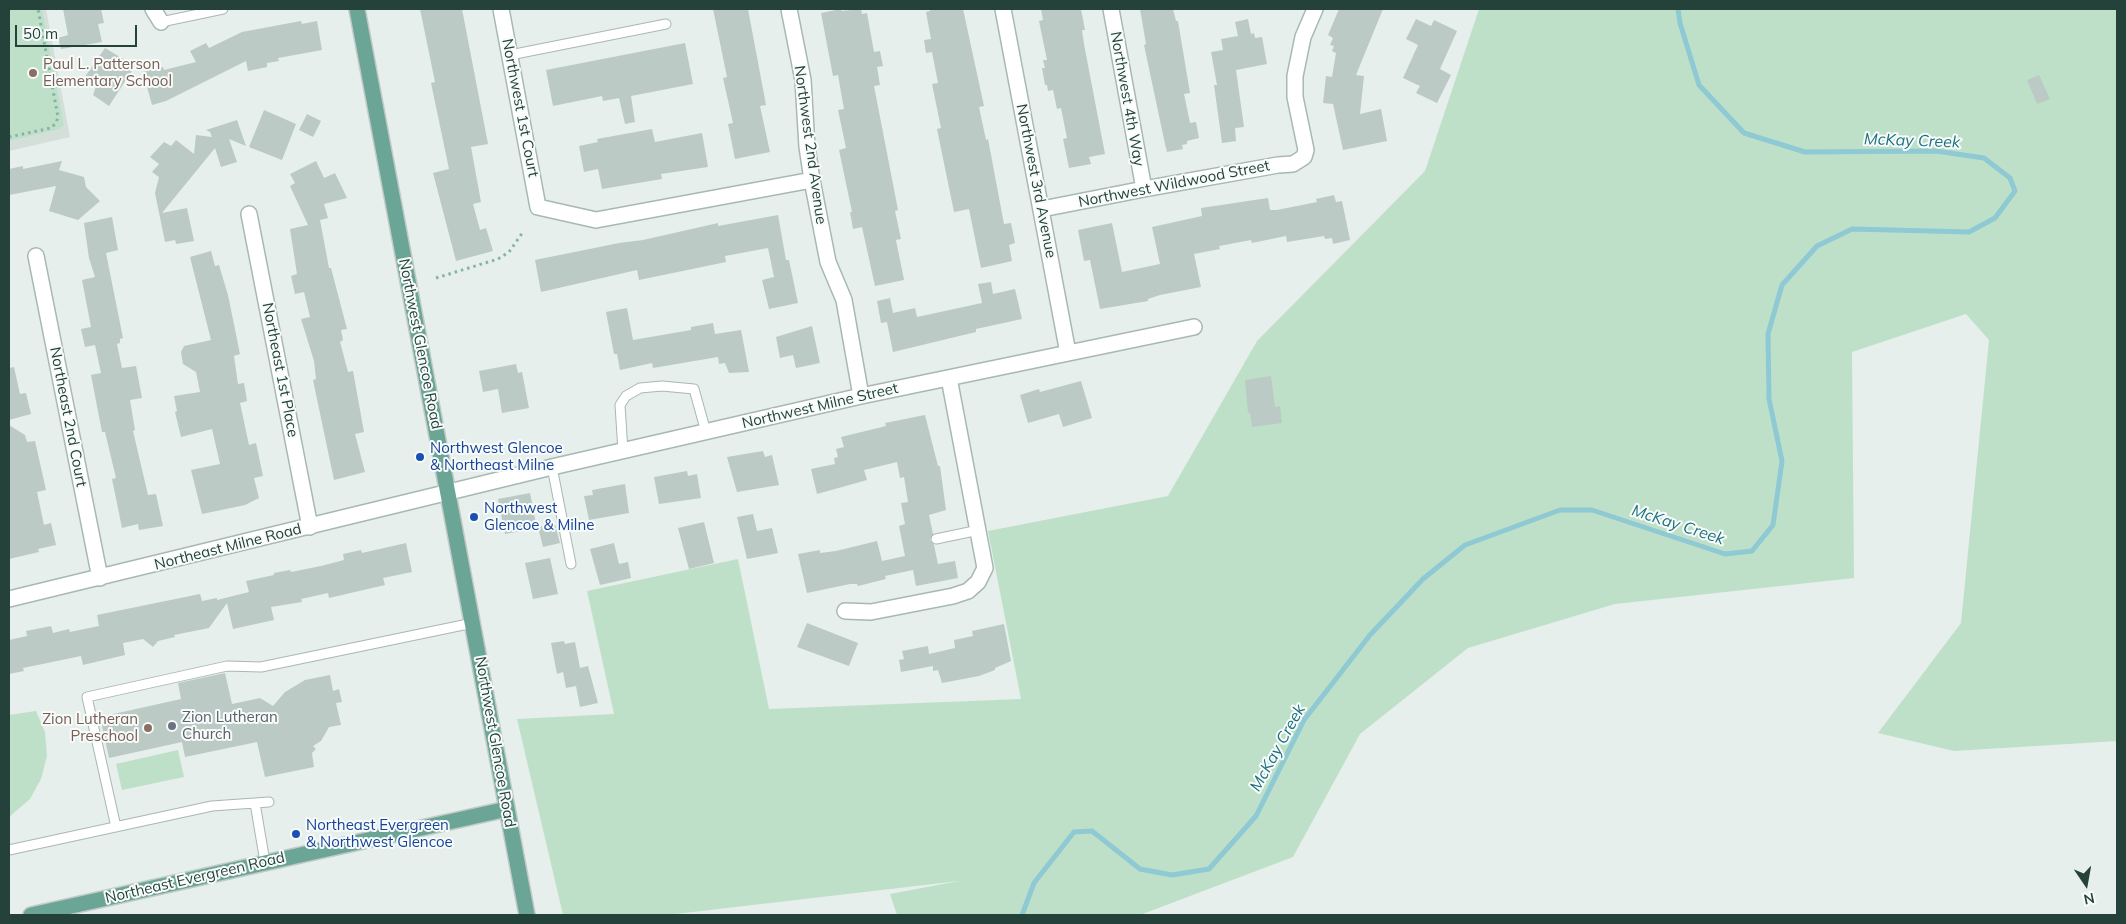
<!DOCTYPE html>
<html>
<head>
<meta charset="utf-8">
<style>
  body { margin:0 }
  #map { position:relative; width:2126px; height:924px; overflow:hidden; background:#e6efeb; font-family:Mulish,sans-serif }
  canvas { display:block }
  .frame { position:absolute; inset:0; border:10px solid #24423a; pointer-events:none }
  .north { position:absolute; left:2061px; top:859px; width:50px; height:50px; -webkit-text-stroke:4px #f7fbf9; paint-order:stroke; rotate:168deg; font-size:14px; font-weight:700; line-height:20px; text-align:center; color:#24423a }
  .north::after { content:''; display:block; margin:auto; width:18px; height:22px; background:#24423a; clip-path:polygon(50% 0,100% 100%,50% 72%,0 100%) }
  .scale { position:absolute; left:15px; top:25px; width:122px; height:22px; box-sizing:border-box; border:2px solid #24423a; border-top:0; padding-left:6px; font-size:15px; line-height:18px; white-space:nowrap; color:#24423a; -webkit-text-stroke:4px #f7fbf9; paint-order:stroke }
</style>
</head>
<body>
<div id="map">
<canvas width="2126" height="924"></canvas>
<div class="frame"></div>
<div class="north">N</div>
<div class="scale">50 m</div>
</div>
<script>
const c = document.querySelector('canvas').getContext('2d');
c.lineJoin = 'round';
function fillPath(path, color) { c.fillStyle = color; c.fill(path, 'evenodd'); }
const shape = rows => new Path2D(rows.map(r => 'M' + r).join(''));
function stroke(path, color, width, dash) { c.strokeStyle = color; c.lineWidth = width; c.lineCap = dash ? 'butt' : 'round'; c.setLineDash(dash || []); c.stroke(path); }
function write(font, color, halo, rows, align = 'center') {
  c.font = font + ' Mulish,sans-serif'; c.lineWidth = 4; c.setLineDash([]); c.textBaseline = 'middle'; c.strokeStyle = halo; c.fillStyle = color; for (const [text, x, y, turn = 0] of rows) {
    c.save(); c.translate(x, y); c.rotate((+turn || 0) * Math.PI / 180); c.textAlign = isNaN(turn) ? turn : align; if (halo) c.strokeText(text, 0, 0); c.fillText(text, 0, 0); c.restore();
  }
}
const built = shape([
  [9,9,46,9,70,137,9,151]
]);
const green = shape([
  [9,9,42,9,64,125,59,129,9,141],
  [1479,9,2117,9,2117,741,1954,751,1878,733,1961,623,1989,340,1966,314,1852,352,1854,578,1615,604,1468,648,1360,734,1293,857,1140,915,897,915,890,894,959,881,667,915,563,915,517,719,614,714,587,591,738,559,769,709,1021,699,988,531,1168,496,1257,341,1425,171],
  [36,711,45,732,47,756,41,779,30,799,9,817,9,715],
  [178,750,184,777,122,790,116,764]
]);
const stream = shape([
  [1022,915,1034,883,1074,832,1092,831,1140,869,1172,875,1209,869,1256,816,1304,720,1370,635,1423,579,1465,545,1560,510,1592,510,1725,554,1752,551,1773,525,1782,461,1769,399,1768,334,1782,285,1817,246,1852,229,1969,232,1995,218,2015,191,2010,178,1984,158,1936,151,1805,152,1744,133,1699,85,1680,23,1678,9]
]);
const building = shape([
  [63,9,101,9,104,23,98,24,102,42,61,49,58,38,68,35],
  [420,9,462,9,488,144,471,147,481,202,473,204,480,230,486,228,493,251,456,261,433,173,449,169,431,83,435,82],
  [713,9,748,9,766,105,760,106,770,152,735,159,728,124,733,123,723,78,727,77],
  [841,9,841,11,861,9,862,14,867,13,874,52,880,51,883,66,877,67,880,85,874,86,898,210,895,211,901,239,896,240,904,280,875,286,862,227,853,229,850,212,852,212,839,150,846,148,838,110,844,109,838,75,833,76,821,13],
  [930,9,963,9,984,106,979,107,986,140,988,139,1004,224,1011,223,1015,243,1009,245,1012,261,981,268,969,209,954,212,937,129,941,128,932,84,938,83,932,52,926,53,924,40,931,39,926,12,930,11],
  [1041,9,1081,9,1085,30,1082,30,1084,44,1105,154,1089,157,1091,164,1069,168,1063,139,1067,138,1061,108,1057,109,1053,90,1048,91,1047,85,1045,85,1042,68,1045,68,1043,60,1047,60,1039,21,1043,20],
  [1140,9,1173,9,1176,21,1178,21,1190,93,1184,94,1190,123,1196,122,1199,138,1187,141,1187,144,1182,145,1183,149,1167,152,1165,144,1144,45,1146,44],
  [1339,9,1383,9,1356,75,1364,76,1360,114,1381,109,1387,141,1343,150,1333,104,1323,103,1326,76,1332,77,1336,53,1332,51,1334,46,1330,45,1333,38,1328,35],
  [1248,19,1251,34,1254,33,1255,38,1262,37,1267,64,1236,70,1244,127,1235,128,1236,141,1222,143,1214,85,1217,85,1211,52,1223,50,1221,39,1238,36,1235,22],
  [1416,19,1431,26,1434,20,1457,31,1440,69,1451,75,1437,103,1416,93,1420,86,1403,78,1418,45,1406,39],
  [301,21,302,24,317,21,322,50,278,58,279,61,267,63,267,67,248,71,246,61,166,101,152,105,143,72,163,67,164,70,196,62,190,51,206,43,209,48,242,32],
  [685,43,693,84,631,96,635,122,625,124,619,98,603,101,602,96,553,106,546,70],
  [105,48,135,66,109,106,93,95,96,86,84,78],
  [2039,75,2050,99,2037,104,2027,80],
  [264,110,296,124,282,160,249,147],
  [307,114,321,121,313,137,299,130],
  [237,120,246,146,229,139,237,162,221,167,215,148,162,213,187,208,194,241,176,244,175,240,165,242,155,193,159,177,152,172,159,164,150,157,164,142,171,146,176,140,194,154,196,135,212,137,210,132,206,130],
  [652,129,655,142,702,133,708,167,661,174,662,179,602,189,598,169,584,172,579,146,598,142,597,139],
  [62,161,59,170,84,177,86,187,100,201,78,220,49,211,56,186,9,195,9,169,23,166,23,169],
  [316,161,324,178,335,173,347,198,324,204,328,218,320,220,329,268,331,268,347,329,341,330,343,340,340,342,348,372,353,371,364,432,355,434,365,472,334,480,313,380,316,379,314,361,301,319,310,317,304,292,295,294,291,276,297,274,290,229,308,225,290,186,295,183,290,174],
  [1334,195,1336,202,1342,201,1350,240,1333,244,1332,238,1325,239,1324,236,1287,242,1286,236,1252,243,1251,240,1219,246,1220,249,1194,254,1201,287,1160,295,1148,299,1148,301,1100,309,1090,260,1084,261,1078,230,1112,223,1122,272,1160,264,1152,227,1202,216,1201,208,1268,198,1270,210,1277,210,1317,202,1316,199],
  [778,215,786,260,789,260,798,303,769,309,762,280,774,277,768,248,725,256,726,262,639,280,637,270,541,292,535,260,619,243,643,240,718,223,718,226],
  [112,217,118,250,106,253,123,338,120,339,120,343,117,344,122,368,136,366,142,398,130,400,135,430,133,431,148,495,156,494,163,526,139,530,138,524,122,528,112,479,116,478,105,432,102,432,91,375,101,373,95,345,85,347,81,329,91,327,82,280,95,277,89,258,84,223],
  [211,251,215,266,219,265,228,295,240,354,234,356,238,384,244,383,247,401,240,403,249,445,256,443,263,476,254,478,259,498,245,505,202,514,191,470,220,464,212,429,181,437,175,412,177,411,174,396,200,392,196,372,183,364,181,352,184,346,211,340,190,257],
  [991,282,993,294,1015,289,1022,319,976,329,976,332,893,352,887,322,881,323,877,301,890,298,893,313,915,308,917,317,982,303,978,284],
  [627,308,633,340,691,330,691,327,713,323,715,334,741,330,749,372,729,373,725,363,719,364,718,357,653,368,652,363,620,370,617,354,614,354,606,312],
  [812,326,820,363,796,368,793,355,780,358,776,337],
  [516,364,518,373,522,372,529,408,502,413,498,389,483,392,479,371],
  [14,367,20,394,26,393,31,414,9,420,9,368],
  [1271,376,1275,407,1280,406,1282,423,1252,427,1250,412,1248,413,1245,380],
  [1081,381,1092,418,1063,427,1059,414,1028,423,1020,395,1039,389,1040,392],
  [925,415,938,466,940,466,946,510,929,515,933,534,930,540,934,545,938,564,955,561,958,578,916,586,913,570,885,576,886,579,858,586,857,584,850,584,807,593,798,554,820,550,820,553,836,551,877,541,882,561,905,556,899,526,905,524,901,503,908,502,904,477,900,478,897,462,864,470,867,480,817,494,811,469,835,464,834,458,838,457,836,449,844,447,841,437,886,426,885,423],
  [9,425,25,435,27,442,35,441,46,490,37,492,44,525,51,523,56,545,38,549,39,552,9,559],
  [763,451,765,457,772,455,779,485,737,492,727,457],
  [687,471,688,476,697,474,701,498,659,504,654,477],
  [625,484,629,513,589,520,584,496,593,495,592,490],
  [530,493,537,528,505,534,498,499],
  [753,514,757,531,772,528,778,553,747,559,737,517],
  [704,522,714,563,689,569,678,528],
  [555,524,560,543,543,547,538,527],
  [406,543,412,572,383,578,385,585,329,598,328,593,301,599,302,602,271,607,274,620,233,629,227,603,209,628,174,635,175,637,158,641,153,647,143,639,123,643,125,655,83,665,81,656,23,668,24,671,9,674,9,640,27,636,26,631,51,626,53,633,69,629,70,632,99,626,97,615,200,594,202,601,217,598,217,600,249,592,246,581,274,575,274,573,290,570,291,572,321,566,344,560,343,554,361,550,362,553],
  [614,543,619,564,628,562,631,578,600,585,590,549],
  [550,558,558,594,533,599,525,563],
  [807,623,858,643,849,666,797,647],
  [1004,624,1011,661,995,668,995,670,979,676,942,683,938,670,933,671,933,666,901,672,899,660,904,659,902,651,928,646,929,654,955,648,954,640,973,636,972,631],
  [564,641,565,644,575,642,580,668,588,666,598,703,580,707,576,686,566,688,563,672,557,674,551,643],
  [225,673,232,704,260,698,273,706,285,692,305,680,330,675,333,691,339,689,342,702,336,703,341,725,329,727,321,741,313,746,316,749,312,753,314,767,265,777,257,742,185,757,182,742,109,758,100,717,181,699,178,683]
]);
const path = shape([
  [9,137,51,128,56,123,58,117,38,9],
  [436,278,498,259,509,252,523,232]
]);
const service = shape([
  [161,22,223,9],
  [510,55,666,24],
  [623,451,620,405,626,396,640,388,662,386,694,389,706,432],
  [552,467,571,564],
  [936,539,979,530],
  [255,803,265,862],
  [116,827,87,697,227,666,261,667,473,623],
  [9,850,212,806,269,802]
]);
const minor = shape([
  [153,9,161,22],
  [501,9,538,207,596,220,812,180],
  [789,9,803,80,807,147,812,180,828,262,844,300,861,396],
  [1003,9,1068,353],
  [1111,9,1144,189],
  [1042,209,1144,189,1278,165,1293,164,1304,157,1306,150,1295,97,1295,76,1303,37,1315,9],
  [249,214,310,527],
  [36,256,100,578],
  [9,599,552,467,861,396,1194,327],
  [845,611,871,612,953,596,968,591,978,582,985,568,949,378]
]);
const primary = shape([
  [357,9,527,915],
  [31,915,507,809]
]);
const markers = [
  [33,73,5,"#8d6e63"],
  [420,457,5,"#1a4fb4"],
  [474,517,5,"#1a4fb4"],
  [172,726,5,"#6b7280"],
  [148,728,5,"#8d6e63"],
  [296,834,5,"#1a4fb4"]
];
const educationNames = [
  ["Paul L. Patterson",43,64],
  ["Elementary School",43,81],
  ["Zion Lutheran",138,719,"right"],
  ["Preschool",138,736,"right"]
];
const streetNames = [
  ["Northwest 4th Way",1127,99,80],
  ["Northwest 1st Court",520,108,79],
  ["Northwest 2nd Avenue",810,145,82],
  ["Northwest 3rd Avenue",1036,181,79],
  ["Northwest Wildwood Street",1174,184,-11],
  ["Northwest Glencoe Road",420,344,79],
  ["Northeast 1st Place",280,370,79],
  ["Northwest Milne Street",820,406,-13],
  ["Northeast 2nd Court",68,417,79],
  ["Northeast Milne Road",228,547,-14],
  ["Northwest Glencoe Road",495,742,80],
  ["Northeast Evergreen Road",195,878,-13]
];
const transitNames = [
  ["Northwest Glencoe",430,448],
  ["& Northeast Milne",430,465],
  ["Northwest",484,508],
  ["Glencoe & Milne",484,525],
  ["Northeast Evergreen",306,825],
  ["& Northwest Glencoe",306,842]
];
const worshipNames = [
  ["Zion Lutheran",182,717],
  ["Church",182,734]
];
const waterNames = [
  ["McKay Creek",1912,141,2],
  ["McKay Creek",1678,525,18],
  ["McKay Creek",1278,748,-61]
];
fillPath(built, '#d4dfda');
fillPath(green, '#bfe0c8');
stroke(stream, '#8ec9d4', 5);
fillPath(building, '#bbcac4');
stroke(service, '#a8b8b2', 11);
stroke(minor, '#a8b8b2', 18);
stroke(primary, '#c2cac8', 18);
stroke(path, '#86b3a5', 3, [2.5, 4]);
stroke(service, '#fff', 9);
stroke(minor, '#fff', 15);
stroke(primary, '#6aa596', 15);
for (const [x, y, r, color] of markers) { const dot = new Path2D(); dot.arc(x, y, r, 0, 2 * Math.PI); c.fillStyle = color; c.fill(dot); stroke(dot, '#f7fbf9', 2); }
write('15px', '#785e54', '#f7fbf9', educationNames, 'left');
write('15px', '#24423a', '#f7fbf9', streetNames);
write('15px', '#164399', '#f7fbf9', transitNames, 'left');
write('15px', '#5b616d', '#f7fbf9', worshipNames, 'left');
write('italic 16px', '#1c6f80', '#f7fbf9', waterNames);
</script>
</body>
</html>
